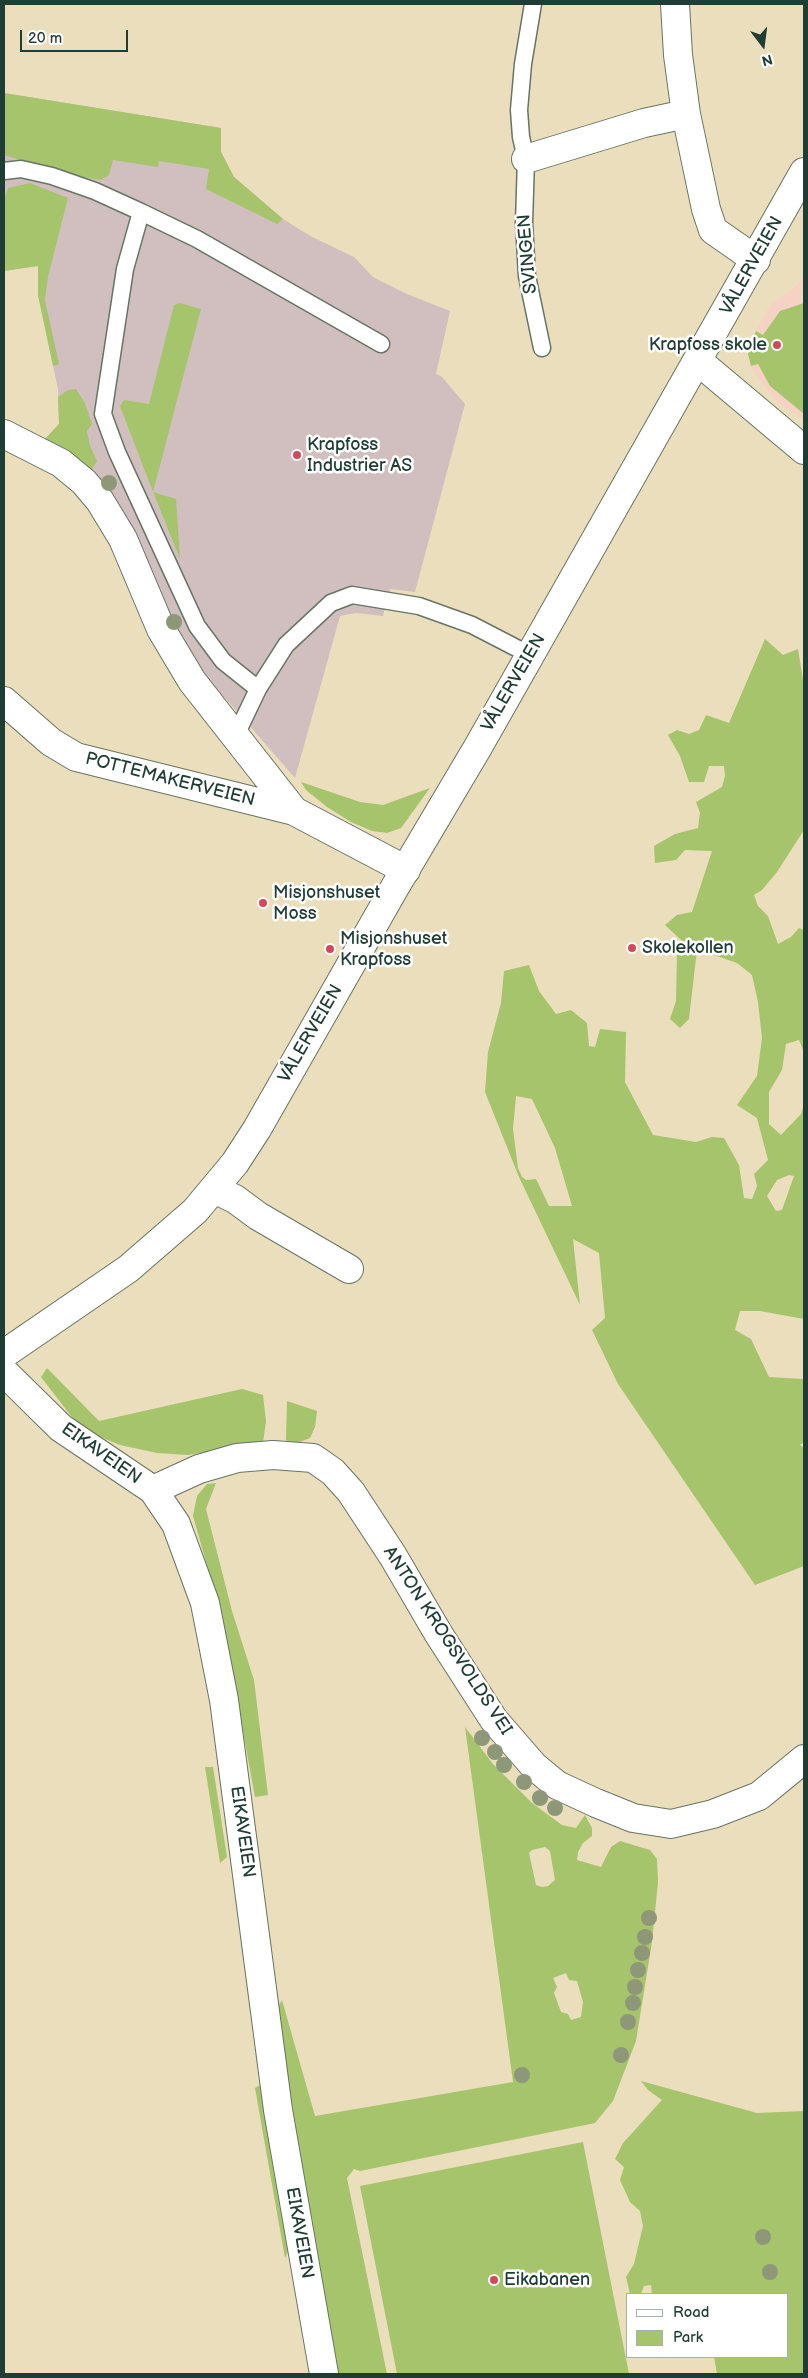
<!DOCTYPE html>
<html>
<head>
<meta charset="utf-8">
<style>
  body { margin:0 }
  #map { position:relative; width:808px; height:2378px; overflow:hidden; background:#ebdebc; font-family:"Balsamiq Sans",sans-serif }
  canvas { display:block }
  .frame { position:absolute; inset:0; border:5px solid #1f3d34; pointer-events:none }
  .legend { position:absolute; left:626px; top:2293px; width:162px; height:65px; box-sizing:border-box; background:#fff; border:1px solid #a5b1ae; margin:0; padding:6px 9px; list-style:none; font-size:15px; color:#1f3d34 }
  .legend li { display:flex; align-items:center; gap:10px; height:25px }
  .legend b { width:25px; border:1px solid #a5b1ae }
  .north { position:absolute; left:738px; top:20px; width:50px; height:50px; -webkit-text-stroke:4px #fff; paint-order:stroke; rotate:165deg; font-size:14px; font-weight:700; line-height:20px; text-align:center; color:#1f3d34 }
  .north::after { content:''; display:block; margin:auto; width:18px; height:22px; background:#1f3d34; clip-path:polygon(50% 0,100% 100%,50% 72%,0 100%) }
  .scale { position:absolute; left:20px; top:30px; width:108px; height:22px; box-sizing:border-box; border:2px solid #1f3d34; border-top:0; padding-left:6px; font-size:15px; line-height:18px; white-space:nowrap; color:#1f3d34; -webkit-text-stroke:4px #fff; paint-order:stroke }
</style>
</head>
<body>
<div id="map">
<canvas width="808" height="2378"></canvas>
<div class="frame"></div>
<ul class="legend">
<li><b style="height:6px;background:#fff"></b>Road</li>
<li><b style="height:14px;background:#a6c46b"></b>Park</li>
</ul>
<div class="north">N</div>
<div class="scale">20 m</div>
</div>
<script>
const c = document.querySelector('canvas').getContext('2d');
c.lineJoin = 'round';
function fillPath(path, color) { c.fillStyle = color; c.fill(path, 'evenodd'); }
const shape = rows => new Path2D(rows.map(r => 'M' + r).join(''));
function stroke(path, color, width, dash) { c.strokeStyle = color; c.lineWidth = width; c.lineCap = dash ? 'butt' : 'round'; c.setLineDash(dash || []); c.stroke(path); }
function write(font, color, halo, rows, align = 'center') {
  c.font = font + ' "Balsamiq Sans",sans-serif'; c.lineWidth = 5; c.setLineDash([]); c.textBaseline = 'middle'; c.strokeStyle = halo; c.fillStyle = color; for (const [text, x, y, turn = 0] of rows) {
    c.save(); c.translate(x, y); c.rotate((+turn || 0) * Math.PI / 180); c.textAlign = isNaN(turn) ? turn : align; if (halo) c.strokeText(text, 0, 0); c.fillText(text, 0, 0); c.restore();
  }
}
const built = shape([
  [804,275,804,420,777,402,752,370,748,354,751,341,769,306,799,283]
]);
const industrial = shape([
  [4,93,221,128,221,152,234,177,283,219,312,237,354,257,373,277,407,294,450,311,436,374,441,376,465,404,415,592,390,589,383,616,356,613,340,616,295,778,226,699,209,684,45,439,59,424,58,389,38,295,38,266,4,271]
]);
const green = shape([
  [4,93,221,128,221,152,234,177,283,219,277,224,206,189,209,169,159,161,158,167,113,160,109,175,101,180,66,174,4,155],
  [30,183,68,198,48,277,45,300,59,364,53,366,38,295,38,266,4,271,4,200,8,188],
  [180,303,201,309,153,492,176,499,180,559,153,492,120,406,124,400,149,404,174,305],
  [804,303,804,414,770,386,758,364,751,366,748,354,749,350,756,352,759,344,759,340,753,338,756,331,763,335,780,311],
  [76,389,85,403,92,424,87,431,90,446,97,461,90,472,45,439,59,424,58,397,68,390],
  [765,639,783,655,798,649,804,686,804,830,777,872,762,890,754,895,758,906,768,916,778,944,791,937,799,928,804,930,804,1052,799,1040,786,1044,782,1070,769,1092,769,1124,781,1135,801,1114,804,1104,804,1319,760,1311,740,1311,735,1330,751,1339,769,1377,804,1379,804,1442,800,1445,804,1448,804,1566,755,1585,618,1384,592,1330,605,1318,599,1253,573,1239,580,1305,519,1177,485,1092,488,1052,501,1003,504,971,529,965,539,991,556,1014,571,1010,587,1023,589,1046,595,1047,600,1029,626,1032,625,1082,653,1135,696,1142,712,1137,724,1138,739,1165,744,1198,752,1199,757,1186,754,1174,768,1160,757,1118,737,1105,757,1076,762,1038,758,1002,752,975,737,963,697,949,689,1019,680,1028,670,1019,676,1001,677,952,681,940,665,925,677,915,692,912,712,851,685,850,676,860,655,863,654,846,675,834,698,828,700,813,696,802,722,787,725,776,724,766,709,766,704,782,689,782,680,756,668,735,677,730,689,734,699,730,706,715,729,723],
  [516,1096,532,1099,555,1148,572,1206,549,1206,536,1179,526,1180,522,1177,518,1168,513,1129],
  [789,1175,794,1176,782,1210,776,1211,767,1196,777,1180],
  [301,782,360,802,383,805,430,788,401,828,387,833,372,831,351,822,327,807,306,790],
  [47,1368,99,1421,242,1389,263,1395,266,1421,263,1443,188,1455,157,1453,120,1445,88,1432,71,1416,41,1377],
  [287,1401,317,1411,315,1427,310,1438,292,1445,286,1440],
  [216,1483,206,1509,232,1611,254,1680,268,1795,255,1797,223,1622,193,1516,197,1496,207,1484],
  [465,1727,493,1764,532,1803,562,1825,576,1828,585,1815,592,1828,592,1836,583,1843,578,1852,577,1860,601,1867,611,1847,620,1841,650,1850,657,1859,658,1882,652,1942,636,2041,613,2101,595,2123,360,2171,354,2169,347,2178,387,2374,338,2374,289,2108,276,2010,282,2000,315,2116,513,2082],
  [545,1847,550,1851,555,1880,548,1886,542,1887,536,1885,529,1853,532,1850],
  [566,1973,569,1980,577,1981,583,2002,581,2017,571,2020,568,2014,561,2012,554,1993,557,1987,553,1978],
  [205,1767,213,1767,227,1857,220,1863],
  [641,2081,757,2113,804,2111,804,2374,717,2374,714,2357,787,2357,787,2294,652,2294,651,2285,644,2286,641,2294,630,2294,626,2277,634,2264,643,2226,640,2211,630,2202,620,2180,624,2167,615,2159,623,2143,662,2100,648,2090],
  [260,2085,289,2250,285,2258,255,2088],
  [583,2142,629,2374,397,2374,360,2186]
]);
const lane = shape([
  [533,4,523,64,519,110,521,137,526,159,524,223,527,276,542,348],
  [4,171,21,169,52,176,95,191,141,212],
  [258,689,223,661,197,626,117,452,103,414,125,269,141,212,197,239,381,344],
  [236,735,258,689,286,645,331,603,352,595,419,606,472,625,530,655]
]);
const street = shape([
  [675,4,678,55,686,114,706,209,713,230,756,260],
  [526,159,644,123,686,114],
  [698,361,804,450],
  [4,434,61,463,84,482,100,501,123,539,161,629,192,681,294,811,406,870],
  [4,701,51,742,76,757,294,811],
  [214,1189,235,1199,258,1216,349,1269],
  [4,1372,61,1428,153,1490,176,1524,205,1603,224,1700,278,2110,324,2374],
  [153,1490,199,1469,237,1458,273,1455,313,1458,333,1472,351,1492,393,1556,438,1633,494,1720,534,1766,557,1785,596,1803,633,1818,671,1824,713,1814,759,1796,804,1759]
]);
const secondary = shape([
  [4,1354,128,1269,195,1211,235,1163,257,1129,395,887,478,747,804,172]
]);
const trees = [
  [109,483],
  [174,622],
  [482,1738],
  [495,1752],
  [504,1765],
  [524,1782],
  [540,1798],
  [555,1808],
  [649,1918],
  [645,1937],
  [642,1953],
  [638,1970],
  [635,1987],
  [633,2003],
  [628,2022],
  [621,2055],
  [522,2075],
  [763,2237],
  [770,2272]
];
const markers = [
  [777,345,5,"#d1495b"],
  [297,455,5,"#d1495b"],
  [263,903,5,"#d1495b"],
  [632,948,5,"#d1495b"],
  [330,949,5,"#d1495b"],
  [494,2280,5,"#d1495b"]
];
const streetNames = [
  ["SVINGEN",528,254,-95],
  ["VÅLERVEIEN",752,266,-61],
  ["VÅLERVEIEN",514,683,-60],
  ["POTTEMAKERVEIEN",170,780,14],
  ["VÅLERVEIEN",311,1034,-60],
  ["EIKAVEIEN",101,1454,35],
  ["ANTON KROGSVOLDS VEI",447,1641,57],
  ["EIKAVEIEN",242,1832,82],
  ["EIKAVEIEN",299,2233,80]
];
const poiNames = [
  ["Krapfoss skole",767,345,"right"],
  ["Krapfoss",307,445],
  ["Industrier AS",307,466],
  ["Misjonshuset",273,893],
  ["Moss",273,914],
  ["Misjonshuset",340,939],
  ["Krapfoss",340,960],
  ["Skolekollen",642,948],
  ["Eikabanen",504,2280]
];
fillPath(built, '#f6d2c5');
fillPath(industrial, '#d1bfbf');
fillPath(green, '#a6c46b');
stroke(lane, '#667564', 19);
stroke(street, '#667564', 30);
stroke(secondary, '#667564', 30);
stroke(lane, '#fff', 16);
stroke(street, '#fff', 28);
stroke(secondary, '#fff', 28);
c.fillStyle = '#8e9879';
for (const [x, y] of trees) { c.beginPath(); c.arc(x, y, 8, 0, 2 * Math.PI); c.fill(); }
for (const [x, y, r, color] of markers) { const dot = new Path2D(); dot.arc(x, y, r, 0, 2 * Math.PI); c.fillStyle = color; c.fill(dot); stroke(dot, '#fff', 2); }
write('18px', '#1f3d34', '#fff', streetNames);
write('18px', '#1f3d34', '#fff', poiNames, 'left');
</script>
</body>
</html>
